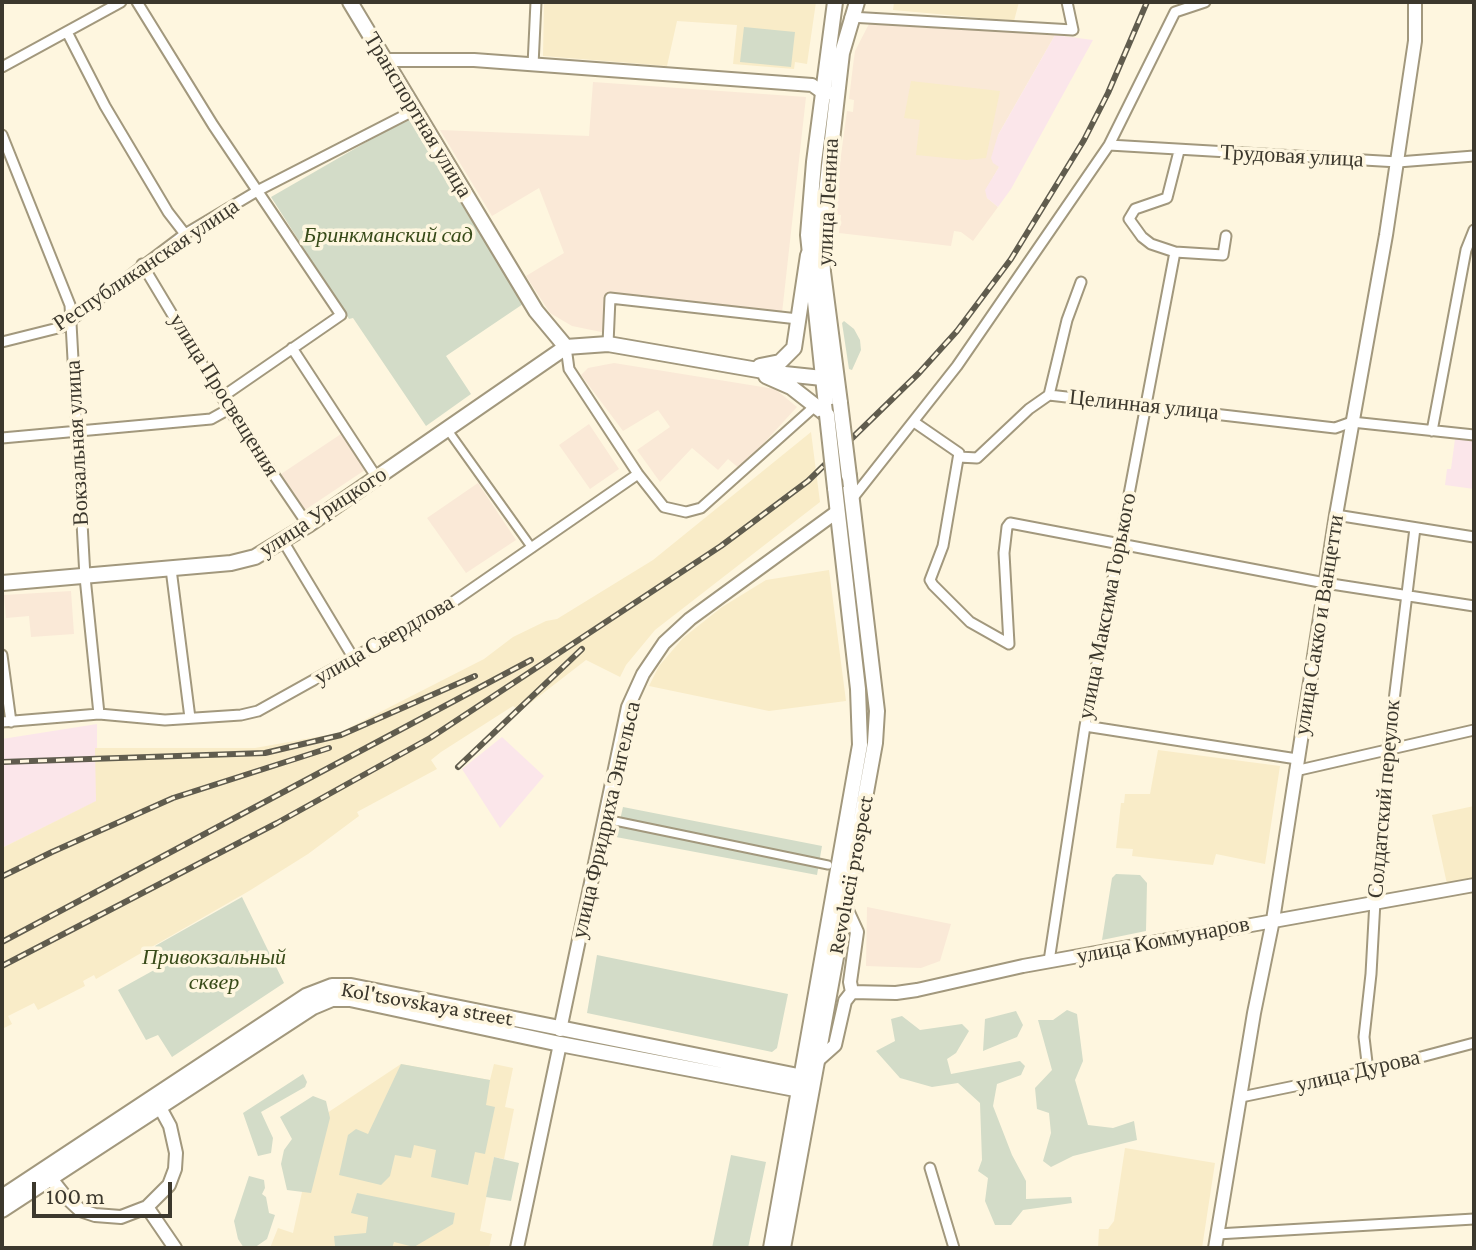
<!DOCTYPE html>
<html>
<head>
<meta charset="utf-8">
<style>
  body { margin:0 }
  #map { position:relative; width:1476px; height:1250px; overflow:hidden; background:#fef6df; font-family:"Crimson Pro",serif }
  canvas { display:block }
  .frame { position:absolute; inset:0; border:4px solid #3c382d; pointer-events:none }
  .scale { position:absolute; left:32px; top:1182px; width:140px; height:36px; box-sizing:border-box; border:4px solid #3c382d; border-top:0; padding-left:10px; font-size:24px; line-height:28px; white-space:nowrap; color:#3c382d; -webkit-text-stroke:6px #fef6df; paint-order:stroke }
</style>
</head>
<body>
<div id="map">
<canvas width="1476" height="1250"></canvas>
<div class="frame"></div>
<div class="scale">100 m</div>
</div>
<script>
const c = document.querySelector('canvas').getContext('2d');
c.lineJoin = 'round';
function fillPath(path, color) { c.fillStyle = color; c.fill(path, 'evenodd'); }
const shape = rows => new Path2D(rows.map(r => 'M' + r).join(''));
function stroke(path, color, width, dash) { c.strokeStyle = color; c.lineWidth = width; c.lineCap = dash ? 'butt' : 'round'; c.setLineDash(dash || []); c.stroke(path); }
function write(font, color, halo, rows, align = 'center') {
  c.font = font + ' "Crimson Pro",serif'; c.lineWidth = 7; c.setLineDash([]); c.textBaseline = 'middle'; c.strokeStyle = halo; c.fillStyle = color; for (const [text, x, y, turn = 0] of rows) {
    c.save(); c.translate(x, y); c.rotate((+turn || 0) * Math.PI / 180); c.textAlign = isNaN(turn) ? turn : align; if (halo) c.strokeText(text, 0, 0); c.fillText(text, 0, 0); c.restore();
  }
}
const commercial = shape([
  [870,22,1055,35,998,135,999,167,986,190,987,198,998,207,973,241,961,232,954,231,951,246,839,233,841,215,833,214,847,111,853,112,854,100,849,99,853,66,855,51],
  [593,82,806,97,781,322,612,300,611,334,572,326,550,313,526,276,564,253,539,188,492,216,440,130,589,136],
  [614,363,775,389,797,407,740,469,728,459,718,470,692,448,660,482,637,450,670,427,658,410,623,431,581,375,588,368],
  [589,424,619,469,590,489,559,445],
  [341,434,365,470,305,510,281,474],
  [478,483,516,540,466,573,427,518],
  [71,591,74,634,31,637,29,616,6,618,4,595],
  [867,907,951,924,940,961,921,968,866,966]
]);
const industrial = shape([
  [1055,35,1093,40,1011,189,998,207,987,198,985,190,999,167,993,163,991,158,998,135],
  [1455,439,1474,441,1474,489,1445,485,1447,469,1451,469],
  [97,724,97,801,2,848,2,739],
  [502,737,544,776,500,828,462,769]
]);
const built = shape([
  [544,2,816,2,807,64,795,62,794,69,733,64,737,25,677,21,667,66,543,56],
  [894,2,1019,2,1014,21,893,10],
  [911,81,1000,91,986,158,967,160,916,155,920,120,904,118],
  [811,432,820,502,655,630,626,665,620,677,586,660,520,711,513,706,441,752,431,760,437,769,357,812,359,816,308,854,249,891,96,979,94,975,83,981,85,986,38,1010,34,1003,8,1016,12,1024,2,1029,2,848,96,801,95,748,255,748,339,733,484,659,513,637,546,621,557,619,653,560],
  [829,570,846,701,769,711,649,686,659,666,683,638,722,607,766,580],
  [1158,750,1280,766,1265,864,1216,854,1213,865,1132,856,1133,849,1116,848,1121,803,1124,803,1125,794,1150,794],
  [1474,806,1474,879,1447,884,1432,815],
  [401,1064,490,1080,494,1064,513,1068,505,1107,514,1109,504,1159,494,1157,480,1231,492,1234,489,1248,270,1248,278,1228,293,1233,318,1119],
  [1125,1148,1215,1163,1202,1248,1098,1248,1099,1229,1108,1229,1114,1221]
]);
const green = shape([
  [744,27,795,32,791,67,740,62],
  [408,118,523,304,446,356,471,394,426,426,353,318,349,319,271,197],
  [844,321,854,329,860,340,861,350,852,370,849,369,842,323],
  [623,807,822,846,817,875,616,837],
  [1116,874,1140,875,1147,883,1146,931,1102,940,1112,878],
  [242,897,284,983,172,1057,158,1035,146,1040,118,990,165,964,155,946],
  [597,955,788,994,777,1048,772,1052,587,1013],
  [1067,1010,1077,1014,1083,1061,1075,1080,1088,1125,1113,1128,1134,1121,1137,1140,1073,1156,1051,1167,1043,1161,1051,1133,1049,1113,1037,1109,1035,1088,1052,1070,1038,1020,1053,1020],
  [1016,1011,1023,1025,1017,1037,983,1051,985,1019],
  [902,1016,920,1030,962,1024,969,1031,956,1053,947,1059,951,1074,1020,1061,1025,1066,1021,1075,997,1084,993,1106,1012,1155,1026,1181,1026,1199,1071,1197,1072,1203,1023,1210,1011,1225,995,1225,985,1201,988,1178,978,1171,982,1160,980,1103,958,1083,932,1087,900,1078,876,1051,895,1041,891,1019],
  [401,1064,490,1080,486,1105,495,1107,485,1154,475,1152,468,1185,431,1177,436,1150,414,1145,411,1158,395,1155,390,1176,381,1185,339,1175,348,1135,356,1129,368,1134],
  [303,1074,307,1082,305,1087,261,1112,273,1138,271,1153,258,1156,243,1113],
  [313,1096,326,1101,330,1118,311,1193,287,1190,281,1164,284,1150,292,1139,280,1117],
  [731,1155,766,1162,748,1248,712,1248],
  [494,1157,519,1163,511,1201,486,1197],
  [249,1176,264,1180,265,1188,262,1194,266,1197,269,1213,275,1215,267,1239,254,1248,244,1248,238,1239,234,1221],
  [357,1193,455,1213,453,1224,414,1247,394,1242,392,1248,335,1246,334,1236,366,1233,368,1217,351,1213]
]);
const pedestrian = shape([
  [447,429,532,548],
  [615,821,828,865]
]);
const minor = shape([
  [137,2,213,125,341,315,222,397],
  [850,17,1073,30,1067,2],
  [67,32,105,106,168,212,185,234],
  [533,65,536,2],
  [2,67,121,2],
  [2,135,70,305,85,577,99,714],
  [1109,145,1398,162,1474,156],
  [1175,252,1223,255,1226,236],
  [142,264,229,409,308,525],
  [2,342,62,327,185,234,259,190,415,110],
  [608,344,610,298,798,319],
  [566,347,569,369,638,474,664,507,686,512,701,508,814,407],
  [292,348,377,478],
  [1049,395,1067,320,1081,282],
  [914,422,959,453,943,546,930,580,933,585,970,622,1009,644,1004,553,1007,527,1010,523,1325,583,1474,606],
  [1432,431,1466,250,1474,230],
  [2,438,211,419,229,409],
  [959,457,977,458,1029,409,1049,395,1335,428,1352,422,1474,435],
  [852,499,957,366,1109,145,1175,12,1205,2],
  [1336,515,1474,537],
  [283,541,354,659],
  [171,569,190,718],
  [2,655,11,722],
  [2,722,99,714,165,720,241,715,258,711,450,604,638,474],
  [1085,726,1297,759],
  [1295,771,1474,730],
  [1049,961,1085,726,1175,252,1151,244,1142,237,1129,219,1135,209,1167,198,1179,151],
  [1368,1071,1364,1037,1371,974,1375,901,1379,887,1388,750,1415,528],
  [1241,1097,1368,1071,1474,1043],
  [930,1168,954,1248],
  [1217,1234,1474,1219]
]);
const tertiary = shape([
  [385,60,474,60,812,85,822,92,829,93],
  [852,992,896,993,917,990,1023,966,1474,885],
  [560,1030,628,707,643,674,664,643,690,619,838,511],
  [817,1061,835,1045,845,1001,852,992,850,982,857,932,845,906],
  [45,1171,64,1195,80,1210,95,1215,121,1217,147,1207,169,1185,175,1169,176,1153,170,1126,157,1102],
  [147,1207,175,1248],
  [517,1248,560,1044],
  [1215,1248,1254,1013,1273,920,1336,515,1386,235,1415,41,1415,2]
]);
const secondary = shape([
  [350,2,536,311,566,347],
  [760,366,780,362,794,348,808,255],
  [766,376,791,387,827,415],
  [2,583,231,563,255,557,308,525,566,347,608,344,775,373,832,379]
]);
const primary = shape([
  [840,403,823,272,821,236,842,53,857,2],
  [827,415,808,235,814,162,835,2],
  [2,1197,306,996,332,986,351,986,813,1079],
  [2,1210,313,1007,332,999,350,999,560,1044,811,1092],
  [771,1248,860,745,858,689,835,488],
  [783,1248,875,743,877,711,849,476]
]);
const rail = shape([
  [2,762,265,753,341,735,475,676],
  [458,767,582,649],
  [3,876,52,852,173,798,329,748],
  [2,942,531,660],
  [2,966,277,823,430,738,721,546,808,481,919,373,957,331,1011,259,1084,140,1108,93,1147,2]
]);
const primaryBridge = shape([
  [840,403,849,476],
  [827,415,835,488]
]);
const streetNames = [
  ["Транспортная улица",418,115,59],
  ["Трудовая улица",1292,156,3],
  ["улица Ленина",828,202,-87],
  ["Республиканская улица",146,265,-34],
  ["улица Просвещения",224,395,58],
  ["Целинная улица",1144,405,6],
  ["Вокзальная улица",77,443,-93],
  ["улица Урицкого",323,512,-33],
  ["улица Максима Горького",1107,606,-79],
  ["улица Сакко и Ванцетти",1319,625,-81],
  ["улица Свердлова",384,640,-30],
  ["Солдатский переулок",1384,799,-85],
  ["улица Фридриха Энгельса",606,820,-77],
  ["Revolucii prospect",851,875,-79],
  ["улица Коммунаров",1163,940,-11],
  ["Kol'tsovskaya street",427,1004,10],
  ["улица Дурова",1358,1071,-13]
];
const parkNames = [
  ["Бринкманский сад",388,235],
  ["Привокзальный",214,957],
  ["сквер",214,982]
];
fillPath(commercial, '#fae9d7');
fillPath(industrial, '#fbe6ea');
fillPath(built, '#f9ecc8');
fillPath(green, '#d3dcc8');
stroke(pedestrian, '#a2987d', 11);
stroke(minor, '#a2987d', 13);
stroke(tertiary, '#a2987d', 16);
stroke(secondary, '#a2987d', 18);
stroke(primary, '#a2987d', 18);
stroke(pedestrian, '#fff', 7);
stroke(minor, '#fff', 9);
stroke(tertiary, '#fff', 12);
stroke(secondary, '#fff', 14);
stroke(primary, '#fff', 14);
stroke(rail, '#605c4e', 6);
stroke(rail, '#fef6df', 3, [9]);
stroke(primaryBridge, '#a2987d', 18, []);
stroke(primaryBridge, '#fff', 14);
write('22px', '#3c382d', '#fef6df', streetNames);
write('italic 22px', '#384b19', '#fef6df', parkNames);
</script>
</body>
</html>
